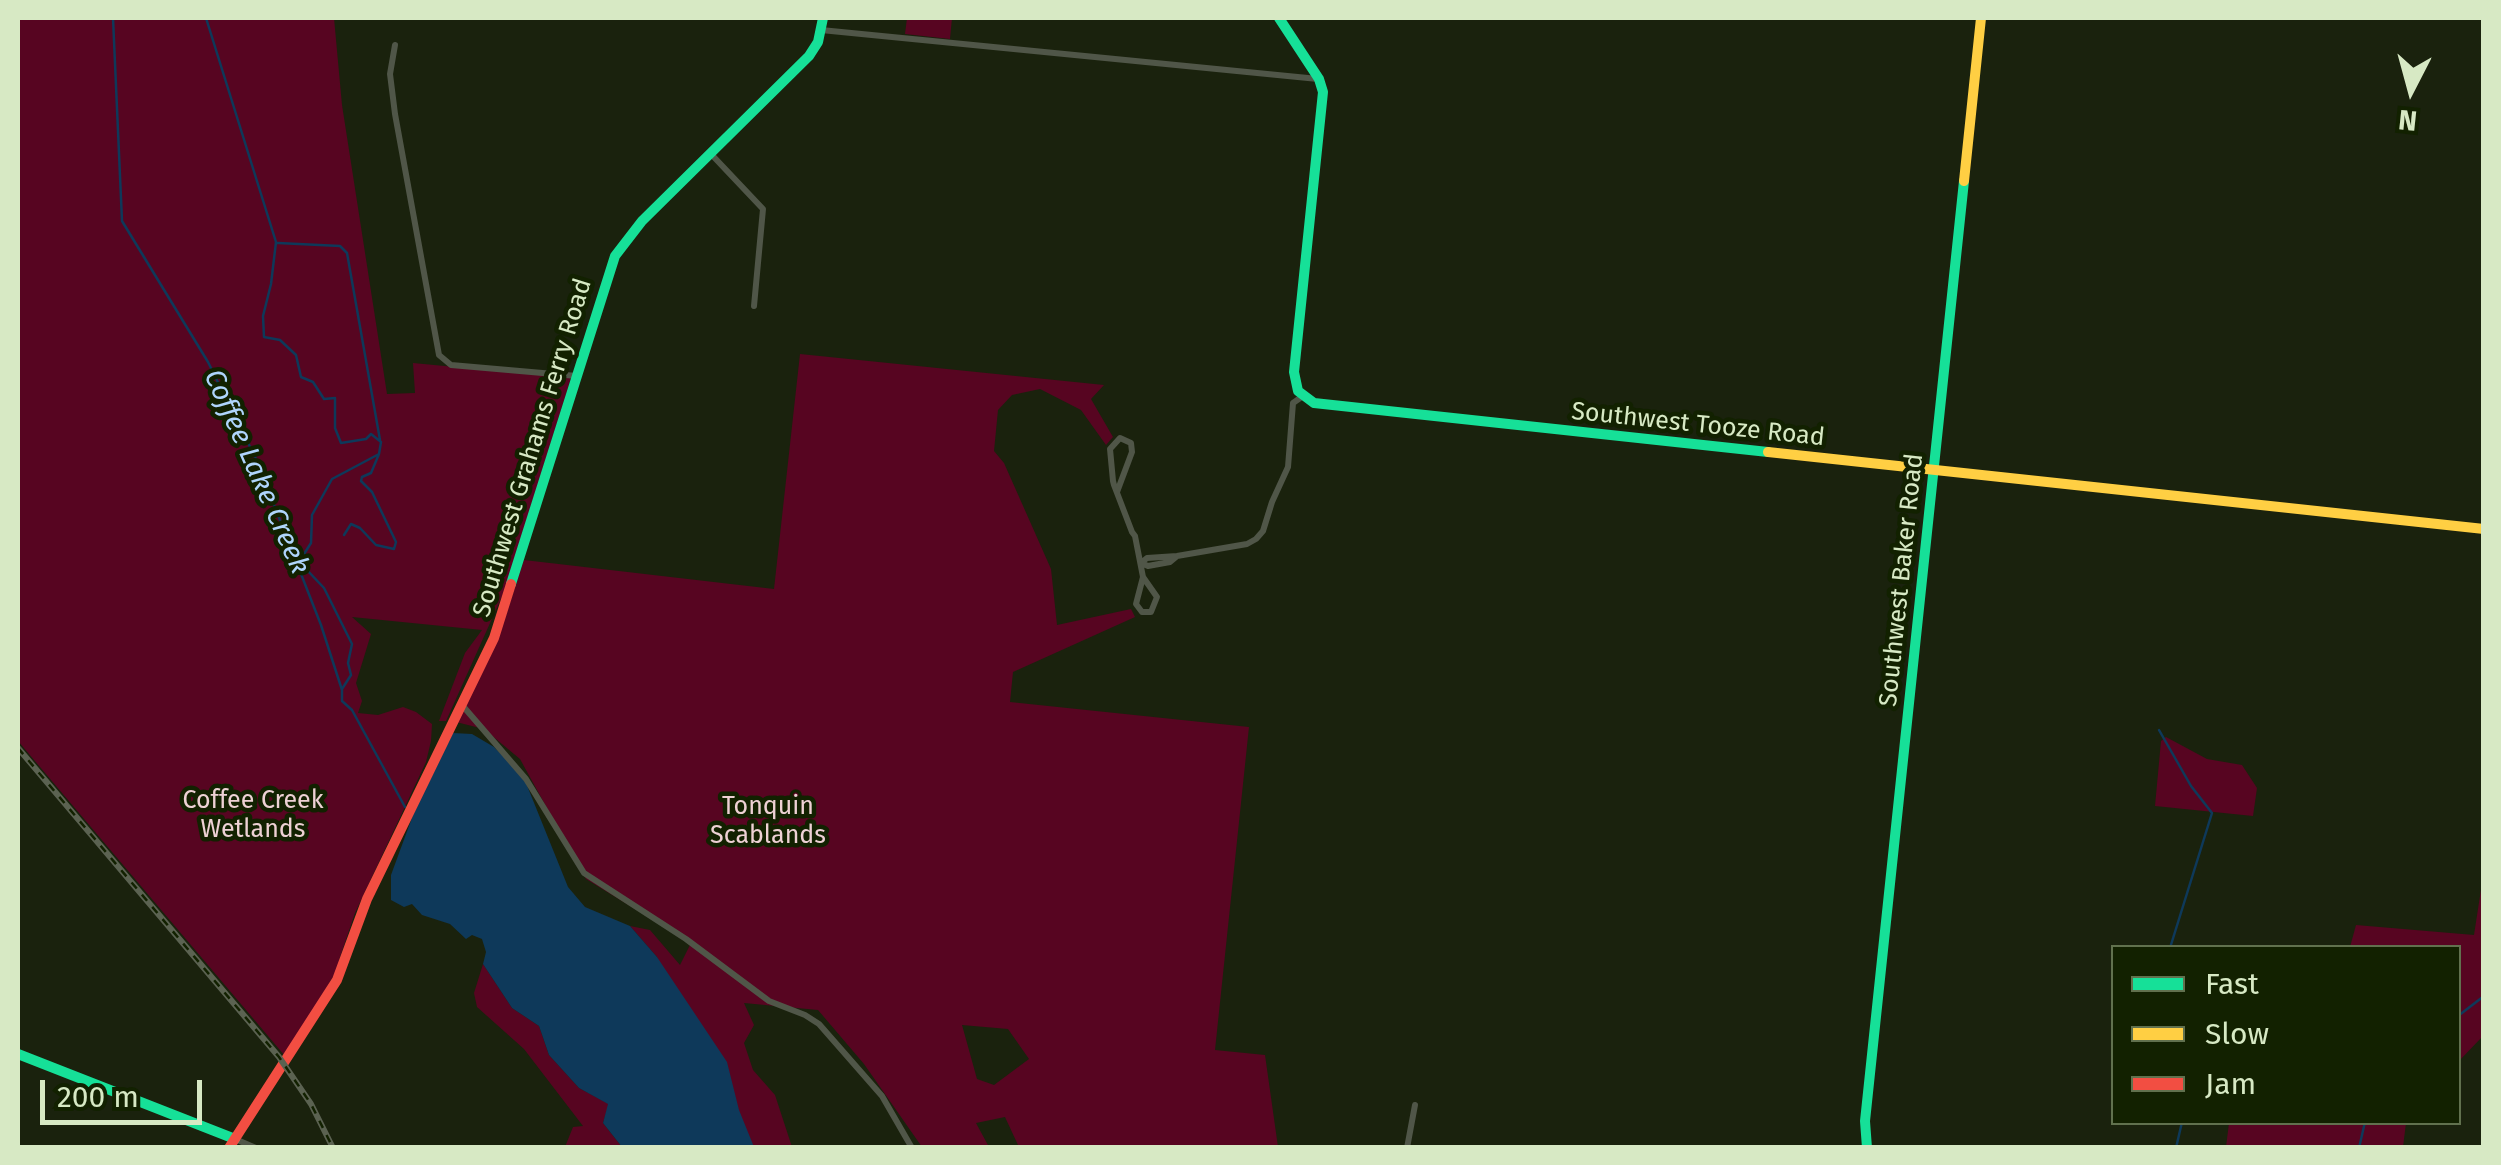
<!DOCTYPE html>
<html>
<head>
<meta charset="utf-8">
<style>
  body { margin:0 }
  #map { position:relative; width:2501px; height:1165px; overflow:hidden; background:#1a220d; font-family:"Fira Sans",sans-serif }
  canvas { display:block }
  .frame { position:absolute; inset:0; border:20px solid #d7e9c4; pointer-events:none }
  .legend { position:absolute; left:2111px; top:945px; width:350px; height:180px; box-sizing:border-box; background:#122100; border:2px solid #61714e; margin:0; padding:12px 18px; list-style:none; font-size:30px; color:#d7e9c4 }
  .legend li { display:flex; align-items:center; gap:20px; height:50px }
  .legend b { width:50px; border:2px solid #61714e }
  .north { position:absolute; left:2361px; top:40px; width:100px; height:100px; -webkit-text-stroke:8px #122100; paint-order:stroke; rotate:186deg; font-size:28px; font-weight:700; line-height:40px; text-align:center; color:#d7e9c4 }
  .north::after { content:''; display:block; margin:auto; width:35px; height:45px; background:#d7e9c4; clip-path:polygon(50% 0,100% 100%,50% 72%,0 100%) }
  .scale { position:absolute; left:40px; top:1080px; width:162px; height:45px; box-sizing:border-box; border:5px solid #d7e9c4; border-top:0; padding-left:12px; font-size:30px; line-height:35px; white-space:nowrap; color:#d7e9c4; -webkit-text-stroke:8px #122100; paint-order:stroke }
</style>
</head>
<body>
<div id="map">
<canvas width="2501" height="1165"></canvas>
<div class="frame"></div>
<ul class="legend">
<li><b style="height:12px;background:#16e098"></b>Fast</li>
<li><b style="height:12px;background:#ffcf43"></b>Slow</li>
<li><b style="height:12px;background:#f24e42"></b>Jam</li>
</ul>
<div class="north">N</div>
<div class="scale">200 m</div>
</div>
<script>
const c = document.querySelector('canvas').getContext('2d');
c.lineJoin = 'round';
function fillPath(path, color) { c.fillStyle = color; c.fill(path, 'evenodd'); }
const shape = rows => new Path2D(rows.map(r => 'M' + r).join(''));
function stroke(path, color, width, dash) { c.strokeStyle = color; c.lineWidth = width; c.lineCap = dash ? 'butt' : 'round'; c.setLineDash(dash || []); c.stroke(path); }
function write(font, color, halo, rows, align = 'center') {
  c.font = font + ' "Fira Sans",sans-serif'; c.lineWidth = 9; c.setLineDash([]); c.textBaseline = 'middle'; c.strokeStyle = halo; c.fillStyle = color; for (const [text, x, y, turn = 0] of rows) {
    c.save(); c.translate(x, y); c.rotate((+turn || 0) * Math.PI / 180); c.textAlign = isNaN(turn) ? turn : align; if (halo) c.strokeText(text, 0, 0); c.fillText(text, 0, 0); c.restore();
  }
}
const green = shape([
  [18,18,334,18,342,105,387,394,415,393,413,363,571,378,504,592,446,721,439,721,465,653,482,630,352,617,371,634,356,683,362,701,358,713,378,715,403,707,416,712,432,724,431,741,426,762,355,913,339,960,342,962,285,1056,18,741],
  [907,18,952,18,950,39,905,34],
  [800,354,1104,385,1091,399,1113,437,1106,445,1081,410,1040,389,1012,395,998,410,994,451,1004,463,1051,569,1057,625,1131,609,1135,617,1013,672,1010,702,1249,727,1215,1050,1265,1055,1278,1147,1014,1147,1018,1145,1005,1117,976,1123,989,1147,922,1147,864,1064,818,1010,744,1003,754,1025,744,1043,753,1070,775,1095,792,1147,688,1147,657,957,630,926,650,930,680,965,691,943,586,879,520,759,484,729,456,722,506,615,524,560,774,589],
  [962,1025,1008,1029,1029,1059,994,1085,977,1079],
  [2166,737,2207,759,2242,765,2257,788,2253,816,2155,806,2161,741],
  [2482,883,2483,1036,2459,1061,2458,948,2350,947,2356,925,2474,935],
  [483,964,512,1008,539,1026,549,1055,579,1088,609,1104,603,1123,622,1147,565,1147,573,1127,583,1126,524,1049,477,1007,474,993],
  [2229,1123,2229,1122,2406,1123,2403,1147,2226,1147]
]);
const water = shape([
  [453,733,472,734,494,747,508,761,526,783,568,887,585,907,630,926,657,957,727,1062,739,1110,754,1147,622,1147,603,1123,608,1104,579,1088,549,1055,539,1026,512,1008,483,964,486,952,482,939,472,935,466,939,450,924,422,915,412,904,404,907,391,900,391,875,413,815]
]);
const stream = shape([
  [113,18,122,221,208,362,256,459,321,625,342,690,342,701,352,710,405,807],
  [206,18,276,242,271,284,263,316,264,337,280,340,296,355,301,377,313,382,324,399,335,398,335,428,341,443,366,439,371,434,381,442,379,454,332,479,312,515,311,543,304,554,306,569,324,588,352,644,348,663,351,675,342,689],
  [278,243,340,246,347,253,380,440],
  [344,535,351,524,360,528,376,545,394,549,396,542,372,492,361,481,362,477,371,473,379,454],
  [2159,730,2191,786,2212,813,2170,948],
  [2458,1016,2484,996],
  [2176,1148,2182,1122],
  [2359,1148,2365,1122]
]);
const street = shape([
  [821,30,1318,79],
  [395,45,390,74,395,114,439,355,451,365,577,376],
  [711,154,763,209,754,306],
  [1117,492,1132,452,1131,443,1120,438,1110,449,1113,481,1114,485,1132,532,1135,536,1143,577],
  [1141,563,1147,558,1177,556,1247,544,1256,539,1263,531,1272,502,1288,467,1293,403,1303,396],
  [1141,563,1148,566,1170,562,1176,557],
  [1143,577,1157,597,1151,612,1142,612,1136,604,1143,577],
  [462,705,526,779,584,873,686,939,769,1001,805,1015,819,1024,882,1096,912,1148],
  [235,1139,256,1148],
  [1407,1148,1415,1105]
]);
const fast = shape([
  [1279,18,1319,79,1323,92,1294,372,1298,391,1314,403,1768,452],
  [511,584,615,256,642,221,809,56,818,42,823,18],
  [18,1054,235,1139],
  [1867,1148,1865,1121,1964,181]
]);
const slow = shape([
  [1964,181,1981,18],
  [1768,452,2484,529]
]);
const jam = shape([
  [229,1148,337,980,367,899,494,638,511,584]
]);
const rail = shape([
  [18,748,279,1057,311,1104,333,1148]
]);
const streetNames = [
  ["Southwest Tooze Road",1698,425,6],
  ["Southwest Grahams Ferry Road",533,448,-73],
  ["Southwest Baker Road",1902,580,-84]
];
const parkNames = [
  ["Coffee Creek",253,801],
  ["Wetlands",253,830],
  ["Tonquin",768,807],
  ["Scablands",768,836]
];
const waterNames = [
  ["Coffee Lake Creek",256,472,66]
];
fillPath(green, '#570521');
fillPath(water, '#0e395a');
stroke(stream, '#0e395a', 2.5);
stroke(street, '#505648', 6);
stroke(fast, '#16e098', 10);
stroke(slow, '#ffcf43', 10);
stroke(jam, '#f24e42', 10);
stroke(rail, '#5b6251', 6);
stroke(rail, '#122100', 2.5, [8]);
write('25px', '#d7e9c4', '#122100', streetNames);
write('25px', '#eed1d4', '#122100', parkNames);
write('italic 28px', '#afd5fc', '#122100', waterNames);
</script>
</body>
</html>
